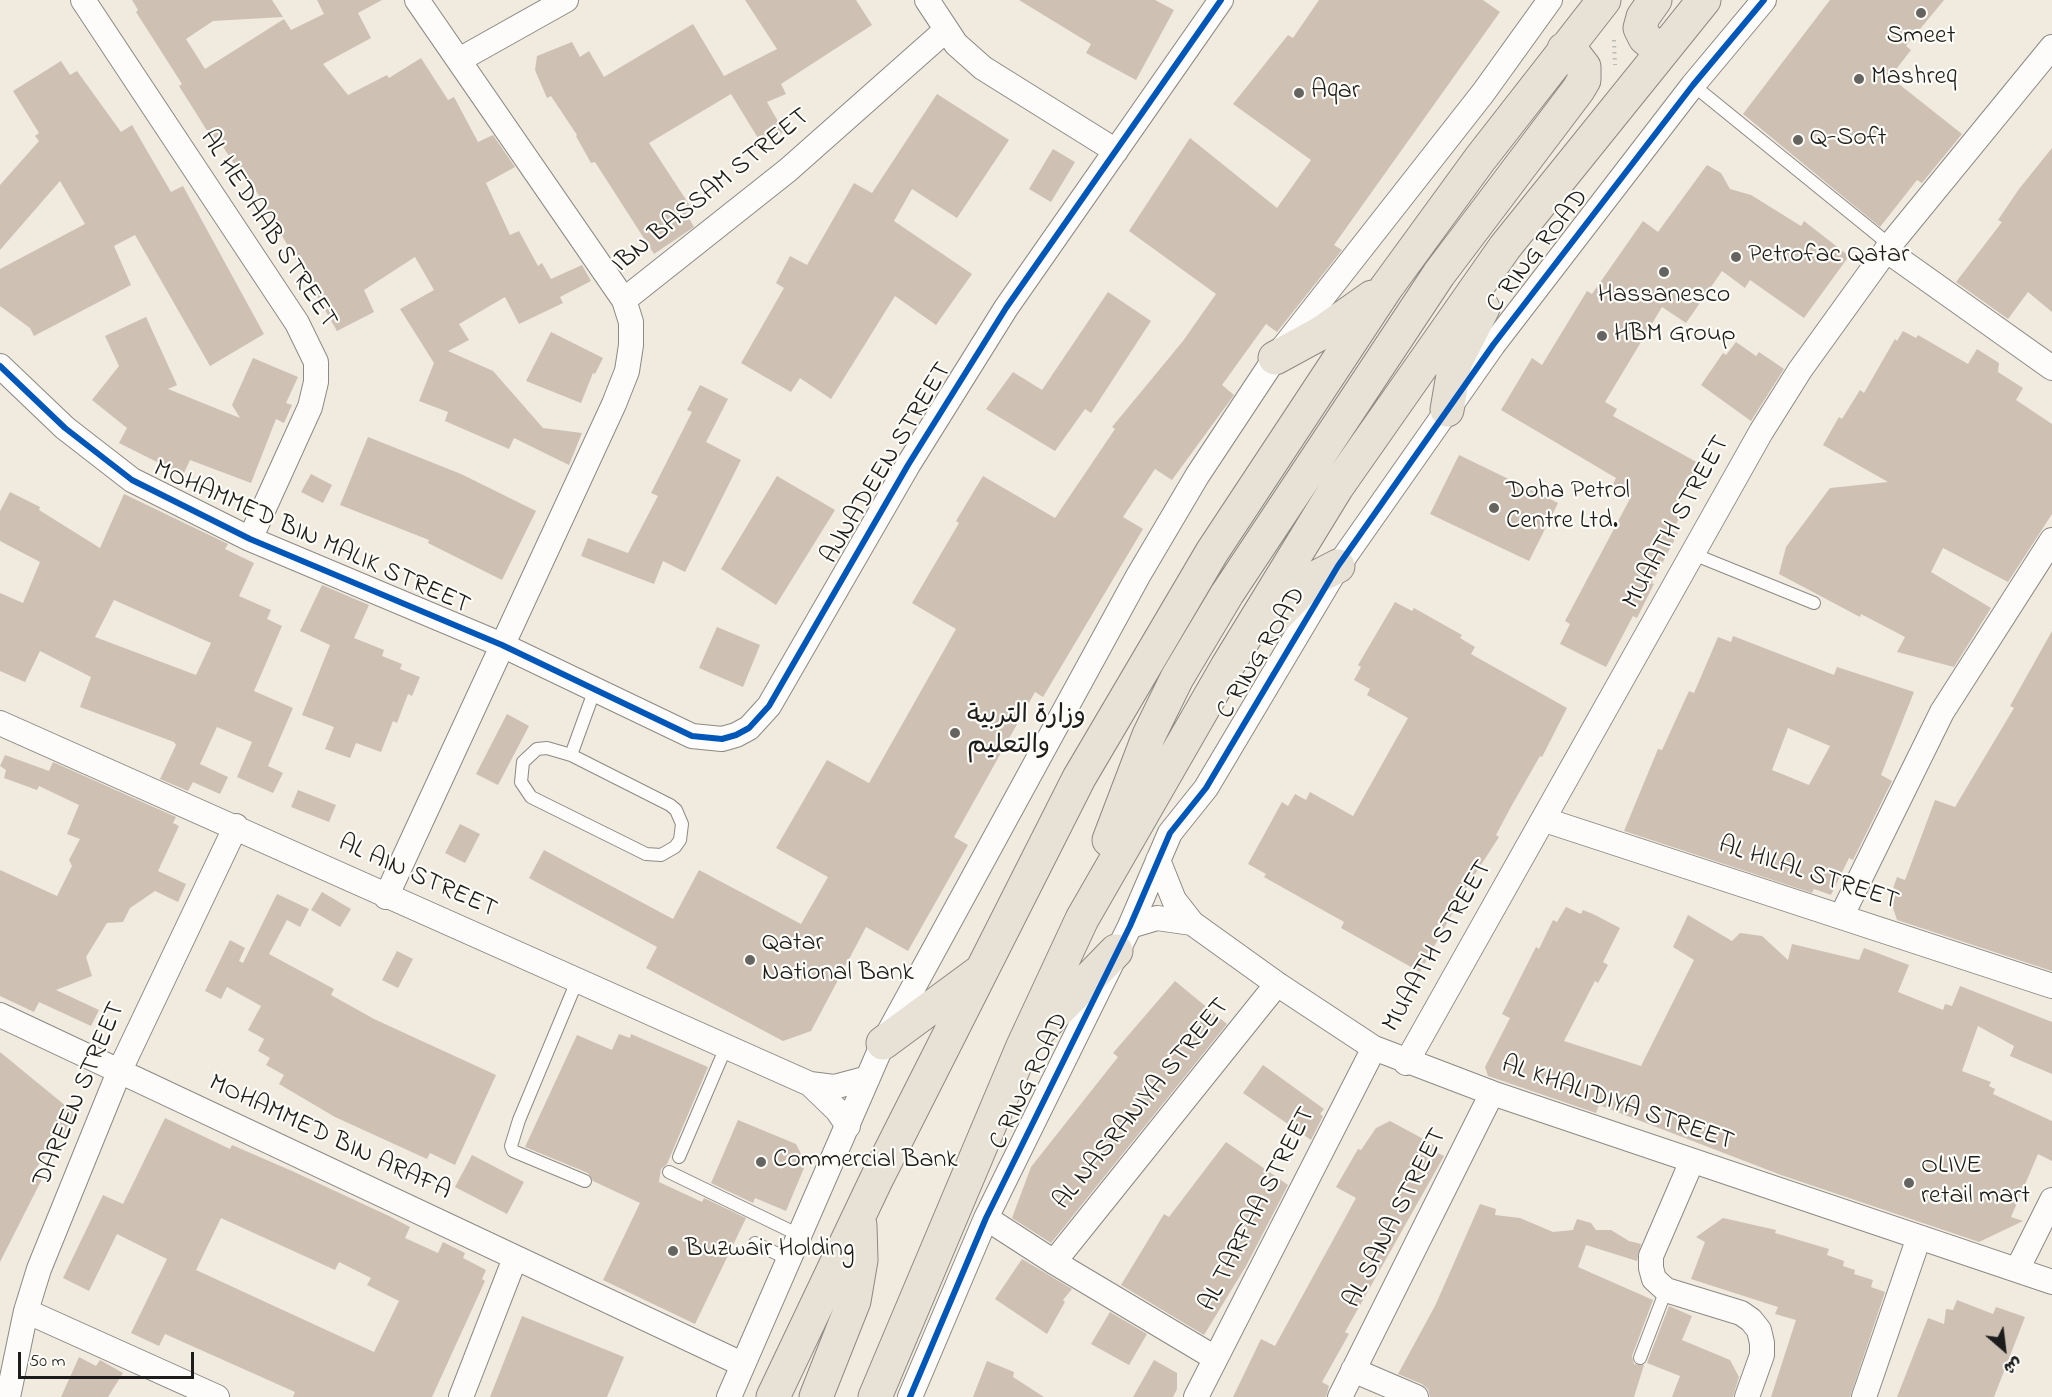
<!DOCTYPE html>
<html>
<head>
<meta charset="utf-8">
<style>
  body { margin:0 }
  #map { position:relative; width:2052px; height:1397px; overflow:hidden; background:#f0eadf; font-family:"Indie Flower","Playpen Sans Arabic",sans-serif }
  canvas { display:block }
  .north { position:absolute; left:1974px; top:1319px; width:60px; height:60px; -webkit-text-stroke:4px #fdfcf7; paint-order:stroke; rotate:152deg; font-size:16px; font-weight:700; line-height:24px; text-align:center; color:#1c1c1c }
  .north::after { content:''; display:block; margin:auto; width:21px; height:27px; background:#1c1c1c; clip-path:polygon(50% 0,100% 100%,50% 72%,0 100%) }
  .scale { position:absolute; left:18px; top:1352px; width:176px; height:27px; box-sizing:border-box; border:3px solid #1c1c1c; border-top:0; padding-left:8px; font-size:18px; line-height:21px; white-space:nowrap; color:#1c1c1c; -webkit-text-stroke:4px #fdfcf7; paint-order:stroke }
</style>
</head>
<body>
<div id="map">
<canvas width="2052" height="1397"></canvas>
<div class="north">ش</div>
<div class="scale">50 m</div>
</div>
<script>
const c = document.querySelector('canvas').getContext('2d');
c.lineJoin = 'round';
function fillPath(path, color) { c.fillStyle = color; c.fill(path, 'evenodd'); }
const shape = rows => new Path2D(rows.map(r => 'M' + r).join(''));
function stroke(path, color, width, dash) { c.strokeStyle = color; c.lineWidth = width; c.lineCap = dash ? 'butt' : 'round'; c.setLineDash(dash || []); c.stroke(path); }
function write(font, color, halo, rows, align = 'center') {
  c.font = font + ' "Indie Flower","Playpen Sans Arabic",sans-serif'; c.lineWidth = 4.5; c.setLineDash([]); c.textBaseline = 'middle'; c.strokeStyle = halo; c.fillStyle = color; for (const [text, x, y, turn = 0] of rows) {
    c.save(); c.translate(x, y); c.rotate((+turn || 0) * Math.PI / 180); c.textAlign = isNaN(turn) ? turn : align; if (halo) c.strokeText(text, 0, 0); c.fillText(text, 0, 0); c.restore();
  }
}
const building = shape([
  [132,0,272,0,283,17,213,21,186,39,205,69,284,19,291,30,324,14,317,0,382,0,358,13,371,38,323,64,348,95,387,75,389,78,421,58,448,100,454,97,478,142,493,135,515,167,486,183,510,235,519,231,538,266,542,263,551,279,582,265,591,281,560,297,563,303,519,324,505,297,459,324,469,340,448,351,493,371,543,428,582,433,569,465,514,438,509,449,445,421,448,412,419,401,434,363,400,309,434,290,415,257,364,290,374,312,337,331,251,182,247,184,220,142,216,145,179,86,182,84,136,12,138,10],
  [745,0,856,0,872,25,781,84,786,94,767,102,784,132,761,143,731,94,649,143,692,209,686,213,694,227,654,254,595,162,591,163,576,136,577,135,551,96,547,98,535,70,537,56,572,42,580,57,589,51,604,77,693,24,724,76,777,49],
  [1019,0,1155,0,1174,10,1136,80,1086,53,1091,44],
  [1319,0,1483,0,1500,12,1334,245,1342,250,1277,332,1266,324,1222,385,1234,395,1172,480,1155,469,1123,517,1143,529,1043,697,1035,692,954,837,968,845,908,951,866,927,811,1031,783,1041,646,968,657,947,529,878,544,850,673,919,699,870,801,924,828,877,776,848,827,760,869,783,956,629,912,603,959,523,956,521,983,476,1055,518,1115,429,1112,427,1183,341,1216,294,1129,231,1190,138,1277,208,1311,160,1233,104,1288,35,1293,38],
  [1830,0,1944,0,1906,46,1911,50,1890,77,1962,134,1922,183,1917,180,1880,227,1743,114],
  [61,61,70,75,77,71,121,132,132,125,171,192,183,186,264,334,210,366,135,235,114,246,131,285,34,336,30,328,0,306,0,269,85,224,60,181,0,250,0,185,39,141,35,136,39,133,13,91],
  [937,94,1009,140,957,218,912,189,894,221,972,274,936,325,895,296,831,399,800,378,791,392,741,363,784,288,776,283,790,256,807,265,854,183,872,193],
  [2052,148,2052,312,2028,292,2008,319,1956,282,2002,222,1998,220,2019,189],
  [1053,149,1075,162,1051,202,1029,189],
  [1707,165,1721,173,1730,189,1751,195,1801,226,1804,221,1849,256,1804,318,1750,280,1745,288,1722,271,1686,323,1662,307,1605,402,1617,409,1613,416,1702,465,1679,505,1685,508,1672,531,1678,533,1652,583,1654,584,1637,618,1633,616,1606,667,1560,644,1570,624,1565,621,1632,495,1613,484,1616,478,1501,410,1532,358,1542,365,1587,291,1592,294,1643,221,1658,232],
  [1108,292,1151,321,1091,413,1085,409,1055,451,986,409,1013,372,1042,390],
  [146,317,177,385,168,389,240,418,232,405,253,358,298,377,286,403,292,405,284,423,276,419,251,483,190,460,183,475,119,443,127,428,92,400,119,366,105,336],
  [1903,331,1916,338,1918,335,1968,364,1977,349,1999,363,1998,372,2023,388,2016,400,2052,424,2052,514,2008,582,1943,548,1931,572,1991,608,1954,667,1897,652,1905,637,1861,614,1860,617,1779,574,1786,547,1830,488,1888,482,1823,445,1839,417,1842,419,1860,390,1864,393,1895,339,1897,341],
  [551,332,603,358,595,374,593,373,581,403,526,381],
  [1736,342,1756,356,1759,352,1784,369,1751,421,1701,385,1723,353,1726,355],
  [700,385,728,399,706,442,741,460,685,572,663,561,654,584,581,556,588,538,628,553,658,496,651,493,692,412,687,410],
  [368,437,461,474,536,511,502,580,428,543,429,540,340,505],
  [1459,455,1558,503,1529,561,1430,514],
  [311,474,332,485,323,503,301,492],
  [777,476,835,510,776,605,721,569],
  [10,492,40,507,39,510,100,548,124,494,228,544,225,549,254,563,239,596,271,610,267,619,282,626,254,691,293,708,268,766,283,773,273,793,237,777,252,742,217,727,200,764,228,777,220,794,193,782,188,791,160,779,176,745,174,742,80,707,91,677,40,651,25,682,0,671,0,593,23,603,40,562,0,541,0,511],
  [114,600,211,643,196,675,95,637],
  [322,585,369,605,354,638,384,650,382,656,402,664,400,669,420,677,412,696,408,694,397,723,393,721,381,752,356,743,350,758,325,749,334,727,302,715,330,645,300,631],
  [1395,602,1412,611,1414,608,1462,635,1460,638,1475,647,1471,654,1567,708,1542,757,1540,756,1512,805,1496,835,1499,837,1468,885,1420,972,1341,928,1344,922,1264,877,1266,874,1248,864,1282,802,1288,806,1295,794,1306,800,1310,792,1353,816,1408,718,1367,695,1370,689,1354,680,1361,667,1358,665],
  [717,627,760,645,743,687,699,668],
  [2052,631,2052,971,1897,920,1893,908,1887,906,1897,877,1905,880,1935,800,1955,807,2014,708,2010,706],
  [1733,636,1834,675,1837,667,1914,692,1881,775,1892,781,1853,860,1849,858,1831,895,1814,889,1812,893,1624,831,1658,749,1662,750,1689,691,1694,693,1718,637,1731,642],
  [1788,728,1830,746,1809,785,1772,770],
  [507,714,529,726,498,785,476,774],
  [5,755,49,771,53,762,176,817,173,823,179,826,158,871,186,884,178,902,155,891,130,908,123,922,107,923,86,957,92,976,56,990,99,1010,91,1026,39,1002,34,1012,0,996,0,870,57,896,72,866,69,860,80,839,67,834,79,805,39,786,37,790,4,778,6,770,0,766],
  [298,790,336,805,329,822,291,807],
  [460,824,480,834,465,863,445,853],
  [322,892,351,909,340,927,311,910],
  [277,894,309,909,300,927,287,920,269,954,334,989,331,995,374,1019,496,1075,455,1165,430,1153,427,1159,335,1117,279,1084,284,1075,266,1065,270,1058,258,1051,264,1039,248,1030,261,1006,227,987,221,999,205,991,230,940,245,948,239,961,243,963],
  [1566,907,1581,914,1583,910,1593,914,1620,928,1603,962,1608,965,1598,983,1595,981,1564,1041,1641,1066,1694,960,1673,947,1688,915,1732,941,1740,933,1762,936,1788,960,1792,944,1859,960,1864,948,1909,965,1898,992,1943,1010,1945,1004,1952,1006,1960,986,2052,1022,2052,1074,2010,1056,2014,1046,1978,1026,1962,1071,1991,1082,1989,1086,1995,1089,1993,1094,2052,1121,2052,1161,2038,1154,2011,1217,2023,1221,1979,1242,1781,1175,1599,1105,1596,1113,1488,1076,1485,1067,1510,1018,1502,1014,1536,947,1539,949,1553,920,1557,922],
  [397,951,413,959,398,988,382,980],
  [1175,981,1227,1024,1051,1243,1012,1218,1031,1167,1118,1057,1113,1053],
  [619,1034,630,1038,631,1034,708,1067,667,1164,661,1169,659,1182,702,1202,704,1198,746,1218,695,1324,603,1280,640,1203,593,1181,588,1173,525,1147,577,1035,612,1050],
  [0,1052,78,1116,33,1172,43,1177,0,1262],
  [1263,1065,1324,1109,1320,1114,1323,1116,1311,1140,1243,1093],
  [165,1118,230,1149,232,1145,292,1171,389,1216,410,1227,405,1238,438,1253,443,1242,465,1253,463,1258,486,1270,482,1279,485,1281,432,1397,293,1397,295,1392,165,1334,159,1346,131,1333,167,1259,117,1234,89,1291,63,1278,103,1195,123,1204],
  [221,1218,335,1270,339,1262,371,1278,367,1285,399,1301,374,1352,196,1270],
  [738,1120,796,1144,802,1156,804,1168,786,1211,755,1198,753,1203,711,1183],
  [1390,1121,1440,1148,1438,1153,1444,1156,1345,1332,1349,1334,1322,1382,1329,1386,1326,1397,1233,1397,1261,1339,1275,1346,1356,1198,1336,1187,1358,1149,1361,1150,1376,1128],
  [1226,1142,1288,1185,1246,1266,1204,1335,1121,1285,1164,1214,1169,1217],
  [472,1155,524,1182,507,1214,455,1187],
  [1480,1204,1496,1209,1495,1215,1520,1218,1553,1232,1573,1230,1577,1219,1591,1223,1596,1230,1611,1230,1629,1241,1641,1244,1637,1261,1586,1245,1578,1267,1653,1300,1632,1356,1634,1364,1644,1365,1634,1397,1430,1397,1428,1389,1422,1384,1398,1374,1435,1306],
  [1723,1218,1776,1230,1775,1233,1829,1249,1827,1255,1844,1261,1843,1266,1855,1270,1854,1274,1873,1280,1871,1287,1885,1292,1850,1397,1771,1397,1796,1320,1775,1314,1778,1307,1691,1279,1705,1242,1696,1237],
  [1022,1259,1072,1289,1063,1300,1065,1302,1047,1334,995,1299],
  [1957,1300,1993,1314,1996,1307,2025,1317,1994,1397,1897,1397,1928,1318,1944,1324,1946,1309,1953,1310],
  [1669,1306,1692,1316,1682,1340,1730,1360,1739,1377,1733,1397,1672,1397,1680,1376,1647,1363],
  [1110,1312,1147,1334,1129,1365,1091,1344],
  [522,1316,624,1357,607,1397,490,1397],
  [79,1357,96,1366,100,1360,123,1373,108,1397,61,1397],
  [1154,1360,1177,1373,1177,1389,1173,1397,1133,1397],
  [987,1361,1014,1372,1013,1377,1044,1397,973,1397]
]);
const path = shape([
  [1614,40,1615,65]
]);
const service = shape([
  [1693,85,1890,245],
  [1693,554,1814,603],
  [547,748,571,755,670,805,676,810,682,824,680,840,675,847,661,855,646,854,531,797,521,782,523,762,537,749,547,748],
  [571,755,595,689],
  [577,981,519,1120,511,1146,513,1151,585,1181],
  [679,1157,726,1047],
  [669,1172,799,1235],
  [755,1243,788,1259],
  [1640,1358,1666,1290]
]);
const minor = shape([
  [83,0,297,323,316,362,316,382,310,407,250,539],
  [417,0,624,300],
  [927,0,956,44,983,68,1116,151],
  [459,60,566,0],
  [1886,250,2052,368],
  [0,366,65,428,132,480,250,539,502,645,692,736,722,739,736,735,749,728,769,706,908,465,1006,308,1221,0],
  [0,723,810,1084,834,1087,868,1078],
  [1545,820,2052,986],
  [1158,860,1174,900,1192,923,1277,984,1374,1048,1492,1093,2052,1282],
  [386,897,614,404,627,371,631,345,631,322,624,300,788,170,946,30],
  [1842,915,1942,712,2052,540],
  [1130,926,1157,918,1192,923],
  [0,1015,742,1364],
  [1406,1063,1761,432,1800,370,1890,245,2052,47],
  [810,1084,837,1110,848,1126],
  [1692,1161,1651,1256,1651,1268,1654,1279,1666,1290,1741,1313,1751,1320,1759,1330,1762,1343,1762,1355,1747,1397],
  [986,1218,1054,1262,1215,1358],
  [1054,1262,1277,984],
  [2017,1270,2052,1200],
  [26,1311,217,1397],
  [1353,1370,1416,1397],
  [8,1397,26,1311,39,1269,119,1072,236,826],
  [461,1397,515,1258],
  [729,1397,883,1043,1138,576,1197,476,1275,358,1483,93,1550,0],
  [910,1397,986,1218,1130,926,1170,833,1206,788,1338,566,1493,345,1693,85,1764,0],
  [1196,1397,1374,1048],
  [1340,1397,1492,1093],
  [1864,1397,1919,1237]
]);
const trunk = shape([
  [1655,0,1643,17,1640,28,1645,38,1662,52],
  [1275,358,1321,333,1372,297],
  [1447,410,1455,363,1483,308],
  [1272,621,1311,580,1338,566],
  [1109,840,1149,735,1177,678,1227,594,1439,274,1578,90,1584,80,1584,67,1574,54,1564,49],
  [1039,1030,1116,951],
  [883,1043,978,973],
  [773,1397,877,1178,1079,778,1212,552,1386,288,1480,159,1604,0],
  [816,1397,854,1301,861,1260,860,1225],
  [875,1397,1023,1046,1082,919,1228,665,1337,487,1505,247,1704,0]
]);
const cycleway = shape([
  [0,366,65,428,132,480,250,539,502,645,692,736,722,739,736,735,749,728,769,706,908,465,1006,308,1221,0],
  [910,1397,986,1218,1130,926,1170,833,1206,788,1338,566,1493,345,1693,85,1764,0]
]);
const markers = [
  [1921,13,6,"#666460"],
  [1859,79,6,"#666460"],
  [1299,93,6,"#666460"],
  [1798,140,6,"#666460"],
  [1736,257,6,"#666460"],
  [1664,272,6,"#666460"],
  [1602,336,6,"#666460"],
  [1494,508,6,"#666460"],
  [955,733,6,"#666460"],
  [750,960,6,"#666460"],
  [761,1162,6,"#666460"],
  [1909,1183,6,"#666460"],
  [673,1251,6,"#666460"]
];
const poiNames = [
  ["Smeet",1921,38,"center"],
  ["Mashreq",1871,79],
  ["Aqar",1311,93],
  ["Q-Soft",1810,140],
  ["Petrofac Qatar",1748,257],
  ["Hassanesco",1664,297,"center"],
  ["HBM Group",1614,336],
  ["Doha Petrol",1506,493],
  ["Centre Ltd.",1506,523],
  ["وزارة التربية",967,718],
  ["والتعليم",967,748],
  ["Qatar",762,945],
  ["National Bank",762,975],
  ["Commercial Bank",773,1162],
  ["OLIVE",1921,1168],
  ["retail mart",1921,1198],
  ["Buzwair Holding",685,1251]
];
const streetNames = [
  ["IBN BASSAM STREET",712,192,-39],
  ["AL HEDAAB STREET",267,230,57],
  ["C RING ROAD",1539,252,-52],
  ["AJNADEEN STREET",888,464,-59],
  ["MUAATH STREET",1678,523,-61],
  ["MOHAMMED BIN MALIK STREET",311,539,24],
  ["C RING ROAD",1263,654,-59],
  ["AL HILAL STREET",1808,875,18],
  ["AL AIN STREET",417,878,24],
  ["MUAATH STREET",1439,947,-60],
  ["C RING ROAD",1031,1082,-64],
  ["DAREEN STREET",81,1095,-67],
  ["AL NASRANIYA STREET",1143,1105,-51],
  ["AL KHALIDIYA STREET",1617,1105,19],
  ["MOHAMMED BIN ARAFA",329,1139,25],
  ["AL TARFAA STREET",1259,1210,-63],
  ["AL SANA STREET",1397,1219,-63]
];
fillPath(building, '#cec1b4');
stroke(service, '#8c8a84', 14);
stroke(minor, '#8c8a84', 26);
stroke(trunk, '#8c8a84', 35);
stroke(path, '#bab9b7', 4, [1.5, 4.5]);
stroke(service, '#fdfcfa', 12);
stroke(minor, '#fdfcfa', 24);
stroke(trunk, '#e8e2d6', 33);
stroke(cycleway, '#0057b8', 6);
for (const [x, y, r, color] of markers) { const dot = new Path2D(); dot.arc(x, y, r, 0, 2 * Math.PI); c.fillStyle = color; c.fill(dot); stroke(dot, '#fdfcf7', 2); }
write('26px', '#1c1c1c', '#fdfcf7', poiNames, 'left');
write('26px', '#1c1c1c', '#fdfcf7', streetNames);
</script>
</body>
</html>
